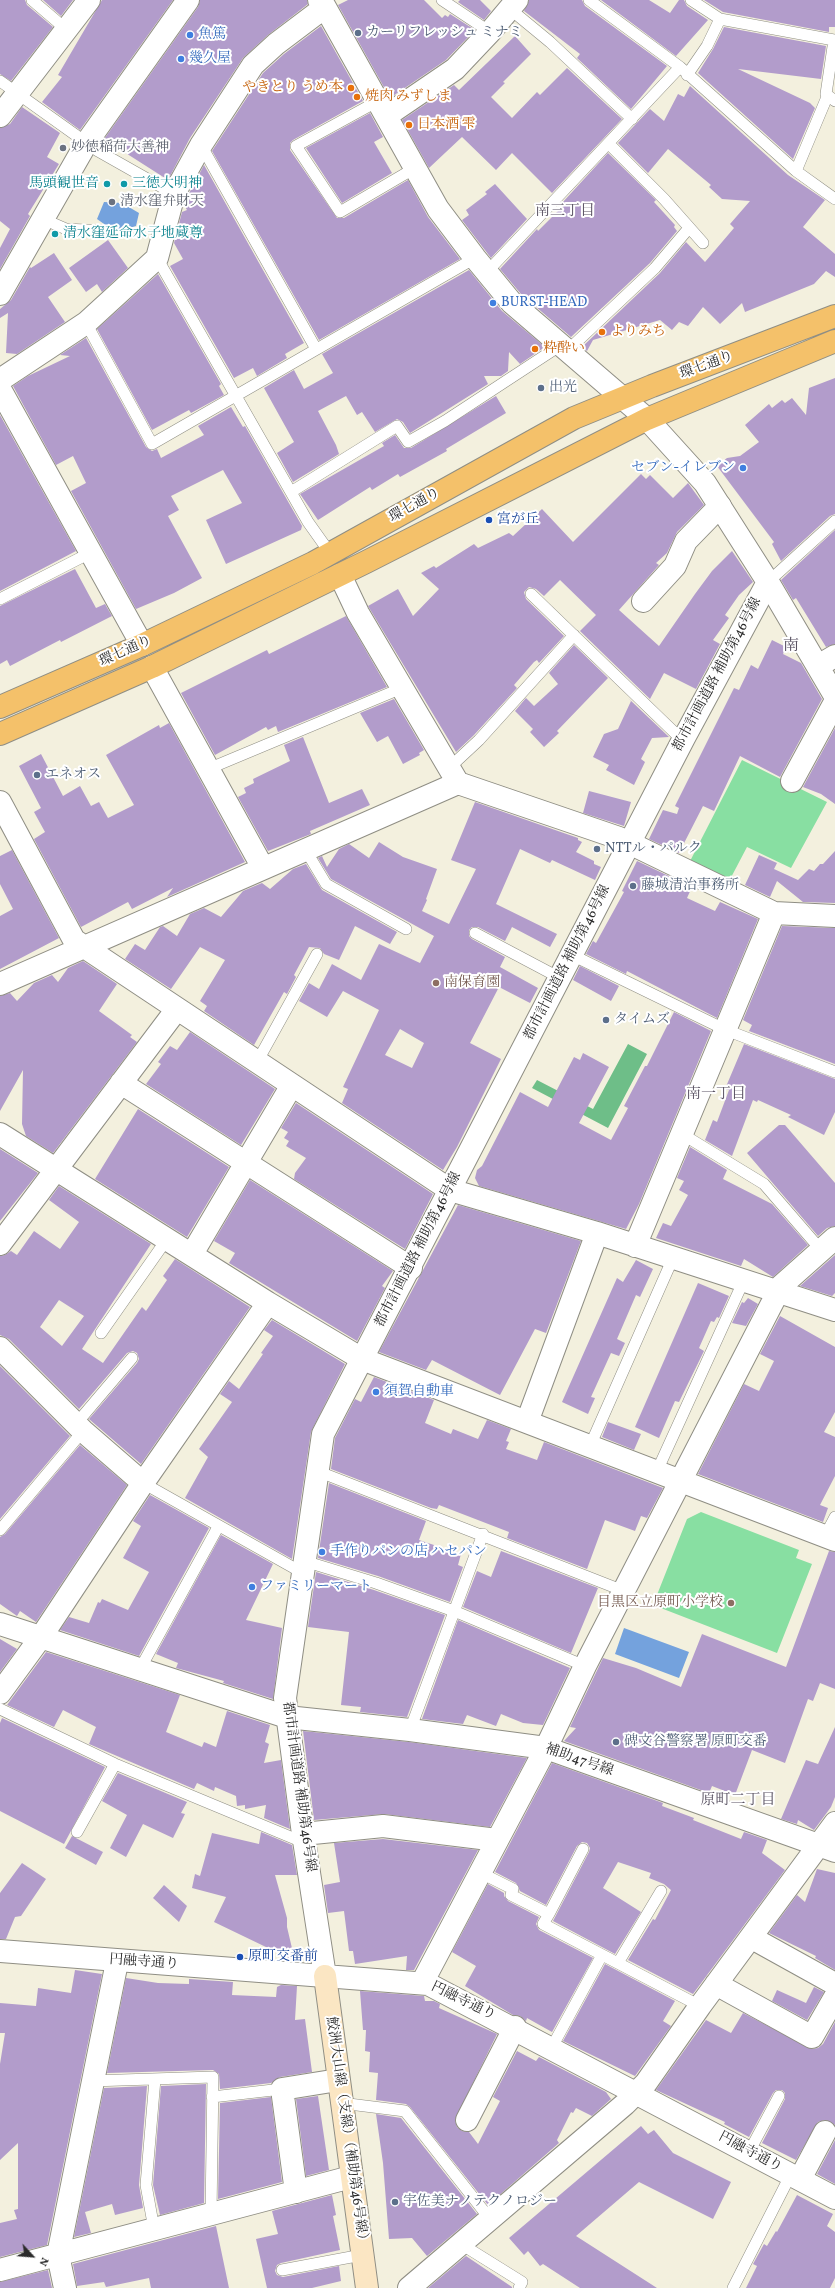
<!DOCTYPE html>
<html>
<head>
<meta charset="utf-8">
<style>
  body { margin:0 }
  #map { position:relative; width:835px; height:2288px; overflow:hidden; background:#f3f0de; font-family:Vollkorn,serif }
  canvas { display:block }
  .north { position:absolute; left:12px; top:2236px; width:40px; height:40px; -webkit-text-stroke:3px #fff; paint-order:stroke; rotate:116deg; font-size:11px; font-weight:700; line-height:16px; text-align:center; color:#2b2b2b }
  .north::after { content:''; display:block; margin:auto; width:14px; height:18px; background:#2b2b2b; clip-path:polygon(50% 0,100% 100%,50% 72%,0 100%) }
</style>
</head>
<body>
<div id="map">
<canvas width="835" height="2288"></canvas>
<div class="north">N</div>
</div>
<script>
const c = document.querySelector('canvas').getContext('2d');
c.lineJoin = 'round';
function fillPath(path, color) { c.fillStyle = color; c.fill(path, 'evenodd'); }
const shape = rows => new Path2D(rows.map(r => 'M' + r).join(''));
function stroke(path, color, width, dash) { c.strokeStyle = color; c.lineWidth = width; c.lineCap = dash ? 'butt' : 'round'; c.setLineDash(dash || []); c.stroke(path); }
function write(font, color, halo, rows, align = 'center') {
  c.font = font + ' Vollkorn,"Noto Serif JP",serif'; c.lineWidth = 4; c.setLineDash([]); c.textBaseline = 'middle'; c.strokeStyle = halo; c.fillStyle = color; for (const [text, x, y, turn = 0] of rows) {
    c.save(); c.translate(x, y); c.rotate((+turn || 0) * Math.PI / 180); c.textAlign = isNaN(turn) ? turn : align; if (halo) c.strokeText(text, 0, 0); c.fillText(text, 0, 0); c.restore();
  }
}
const green = shape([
  [742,760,827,802,791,868,747,847,726,887,687,867],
  [701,1512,799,1550,796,1558,812,1564,777,1653,653,1605,687,1519]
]);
const forest = shape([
  [628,1044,647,1054,608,1128,532,1088,537,1080,593,1109]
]);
const water = shape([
  [104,202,122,203,139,213,136,226,126,229,111,229,97,219],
  [624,1628,689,1652,679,1678,615,1654]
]);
const building = shape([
  [0,0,25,0,27,5,53,27,11,81,0,74],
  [43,0,73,0,61,16],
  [102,0,173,0,80,130,42,102,62,77,58,75],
  [200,0,307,0,308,4,268,35,243,58,190,138,168,180,110,143,108,146,102,142,198,7],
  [348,0,424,0,442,18,445,15,448,17,450,14,475,30,446,60,390,98,338,5],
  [460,0,480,0,491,11,484,20,458,2],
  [529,0,582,0,585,6,667,66,631,109,577,58,580,54,524,11],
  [601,0,649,0,670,13,679,0,684,0,687,6,708,20,676,56],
  [704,0,835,0,835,27,829,27,829,32,723,12],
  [321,26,363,101,293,140,290,143,290,150,337,218,344,218,408,180,428,217,460,259,319,340,212,151,263,73,284,54],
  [724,27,826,46,821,79,738,69,810,103,815,108,793,159,698,73,713,49],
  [515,36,531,54,503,82,505,83,491,97,512,118,537,92,540,95,567,68,622,119,552,193,512,153,496,170,462,137,429,168,402,120,454,85,459,90],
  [690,86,788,175,825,200,803,227,835,254,835,277,826,271,814,284,745,312,742,303,720,324,703,307,688,326,679,322,672,330,660,320,593,340,587,351,582,347,660,273,686,242,705,262,734,228,730,224,750,201,722,199,709,187,711,185,668,149,648,173,618,143,650,109,664,121,678,94,684,97],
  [22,107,60,133,47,157,59,164,28,214,30,216,0,269,0,248,10,229,0,221,0,128,10,124],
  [370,113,383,137,374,142,392,173,342,203,306,148],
  [608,153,656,200,654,202,675,225,674,227,677,231,650,263,571,337,521,294,500,269,537,229,538,231,564,205,562,203],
  [204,165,304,343,285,354,287,358,257,376,253,368,234,378,170,266,183,259,174,243,182,212,187,210,184,205,186,199],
  [495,184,527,219,491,258,462,220,469,215,466,210,487,194,485,192],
  [108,240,128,268,102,292,97,284,86,292,69,268],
  [54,253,72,280,48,297,65,322,17,354,6,353,8,313,0,318,0,309,11,300,30,267,31,268],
  [469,270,502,311,545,347,520,364,509,352,508,371,501,376,484,376,488,384,410,433,403,422,397,419,375,432,362,412,357,415,346,396,318,411,336,445,339,454,293,482,277,453,294,442,264,388,294,370,304,389,333,373,322,354],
  [158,274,221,384,219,386,224,395,191,413,189,410,152,430,97,329],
  [86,338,146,447,152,451,157,449,161,458,204,435,198,426,231,407,243,427,245,426,302,526,301,530,226,564,206,520,242,503,223,470,171,496,179,510,168,516,202,578,174,593,136,609,71,491,86,483,73,456,56,465,13,386,28,376,70,356,60,355],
  [835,378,835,514,830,516,781,561,772,544,774,542,717,466,727,458,740,456,759,442,745,425,769,404,772,408,782,400,785,403,792,398,806,415,809,388],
  [496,396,506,413,446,449,447,451,400,477,398,474,372,490,370,487,318,520,300,494,384,446,382,443,395,435,404,448,411,448],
  [0,415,76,551,0,591],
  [641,474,646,479,650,475,673,498,688,483,704,505,677,532,667,553,656,563,659,565,619,610,659,646,695,594,712,571,732,551,753,582,739,595,725,615,729,618,713,640,720,644,696,689,664,673,650,699,580,631,596,615,560,580,544,596,536,589,529,587,524,592,526,599,564,636,539,663,537,660,534,662,514,685,517,688,474,735,456,752,368,606,398,589,413,616,439,589,421,573,434,566,436,568,474,544,478,548,509,533,513,536,542,509,573,542],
  [835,530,835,644,826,647,796,598,793,600,781,580],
  [75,569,96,608,105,604,112,616,61,642,60,640,10,666,7,660,0,664,0,606],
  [346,616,387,687,278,732,276,726,268,730,266,727,215,755,181,693,267,650,269,654],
  [772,640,786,647,783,654,801,663,822,699,780,777,740,756,714,811,703,806,679,853,649,839,663,810,677,814,679,808,675,806,734,688,739,690,751,665,758,669],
  [574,645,608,678,557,731,559,733,544,747,530,732,533,729,515,711,526,698,534,706,558,684,549,673],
  [628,698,669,737,652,738,641,759,645,762,634,785,606,770,609,765,593,757,604,734,618,729,631,701],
  [394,699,424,750,419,753,420,755,403,764,388,736,377,742,360,713],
  [169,723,245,862,167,897,173,888,132,909,128,902,81,927,34,839,45,832,34,812,41,808,19,766,41,754,63,796,80,786,91,806,99,802,108,818,134,805,106,755,159,725,160,728],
  [835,728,835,804,821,794,803,787],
  [303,737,329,803,362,789,370,805,310,831,311,834,268,851,238,797,246,793,244,788,254,783,253,779,290,761,284,745],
  [589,791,631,802,624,826,583,813],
  [475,802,578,838,578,840,582,842,576,852,594,861,594,864,601,867,595,880,552,860,550,863,520,849,496,904,557,934,550,947,512,927,505,941,478,927,472,927,469,930,469,936,472,939,505,957,500,967,538,988,530,1003,499,987,470,1043,501,1059,457,1147,443,1170,342,1103,348,1089,343,1087,379,1010,343,991,327,1017,299,1001,309,983,319,989,332,964,361,980,379,944,420,963,434,936,331,879,318,858,322,856,327,867,339,849,349,844,369,858,379,842,403,857,437,869,426,899,427,900,422,911,449,924,476,869,451,860],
  [400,1029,424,1043,412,1068,385,1055],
  [12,850,59,938,0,969,0,916,13,909,0,884,0,856],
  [835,851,835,903,803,902,777,881,770,897,745,885,759,855,777,863,774,869,798,880,809,869,814,871,820,864,823,864],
  [637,861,692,887,687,898,715,911,720,902,758,919,717,1018,627,971,626,974,586,954,593,941,596,943,624,892,622,891],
  [306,864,322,890,397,932,390,944,355,926,339,960,324,954,320,948,309,947,294,975,296,977,287,994,284,992,254,1045,204,1011,207,1006,200,1001,225,960,200,947,171,989,125,959,135,944,145,950,160,927,163,926,177,936,190,914,204,908,221,917,243,891,262,883,270,889,293,869],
  [782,926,835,928,835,1064,749,1031,752,1025,743,1020],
  [83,961,117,984,99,1011,132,1035,130,1037,137,1042,53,1153,26,1136,22,1124,23,1070,0,1111,0,996,10,993,17,1001,34,983,52,975,58,982,68,968],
  [580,966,619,986,611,1001,573,980],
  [674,1012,711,1031,639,1204,626,1229,479,1186,475,1178,477,1170,482,1166,520,1092,548,1107,574,1057,580,1060,583,1053,609,1067,579,1123,611,1140,628,1108,624,1106,645,1066,647,1066],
  [190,1032,275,1089,241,1145,146,1084,161,1064,158,1062,170,1046,177,1050],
  [744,1044,835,1079,835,1112,824,1135,788,1117,791,1115,758,1100,757,1102,753,1100,732,1156,705,1140,713,1120,717,1122,729,1090,725,1089],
  [296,1103,433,1194,405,1249,294,1179,295,1173,306,1158,286,1146,289,1141,284,1138,288,1132,281,1128],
  [138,1109,229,1167,187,1237,95,1179],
  [779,1125,785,1125,835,1183,835,1226,827,1228,818,1236,747,1153],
  [690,1147,727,1170,723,1179,772,1204,808,1245,773,1277,744,1259,741,1266,656,1238,663,1223,671,1226,688,1195,679,1190,684,1181,677,1178],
  [0,1149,38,1173,0,1221],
  [250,1180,393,1271,382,1286,385,1288,357,1341,229,1263,235,1253,214,1241],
  [59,1186,151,1244,82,1349,103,1363,142,1307,146,1311,167,1280,163,1276,175,1259,250,1307,141,1464,89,1419,137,1363,139,1359,137,1353,133,1351,127,1353,79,1409,9,1339,0,1335,0,1256,5,1255,11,1251,17,1255,34,1231,60,1249,79,1222,49,1200],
  [59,1300,84,1316,62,1346,40,1327],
  [458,1205,581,1241,546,1333,535,1329,500,1395,432,1360,426,1370,379,1352],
  [835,1255,835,1293,832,1296,800,1286],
  [636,1260,653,1269,640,1297,636,1295,617,1339,625,1343,619,1356,611,1353,591,1397,595,1398,588,1414,562,1402,617,1278,623,1282],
  [698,1283,729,1296,719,1318,717,1317,714,1322,711,1321,699,1348,704,1351,679,1402,675,1401,659,1438,635,1427],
  [748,1298,758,1304,746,1326,732,1323,742,1302,744,1303],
  [780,1316,835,1347,835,1412,824,1432,835,1437,835,1476,820,1505,828,1508,823,1522,698,1474,744,1384,759,1391,774,1361,760,1354],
  [272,1320,345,1364,311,1432,292,1559,185,1498,208,1457,199,1449,232,1402,220,1394,229,1381,239,1389,263,1354,261,1353,273,1336,264,1330],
  [0,1366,70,1436,0,1519],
  [374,1377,434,1400,425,1423,451,1434,453,1429,478,1439,487,1420,511,1429,506,1441,509,1442,506,1449,537,1460,544,1442,663,1488,647,1518,641,1516,635,1531,605,1520,587,1569,507,1538,509,1532,439,1505,437,1509,431,1508,331,1469,335,1438,355,1399,361,1402],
  [608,1422,641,1434,634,1450,602,1437],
  [80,1445,127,1485,36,1622,20,1611,17,1616,0,1604,0,1537,5,1534],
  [329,1483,426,1521,419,1540,461,1554,458,1565,463,1567,450,1602,378,1576,318,1558],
  [150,1495,209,1528,139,1656,60,1630,69,1617,89,1623,98,1602,100,1603,102,1599,128,1610,149,1572,123,1558,141,1526,133,1521],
  [221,1535,273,1564,246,1620,282,1628,273,1699,223,1683,224,1681,176,1668,178,1663,156,1654],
  [501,1551,598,1588,571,1653,463,1607,477,1571,491,1577],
  [829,1551,835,1552,835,1689,820,1683,813,1701,808,1699,785,1763,752,1750,735,1795,712,1786,709,1793,564,1741,576,1728,570,1727,603,1658,636,1668,681,1687,702,1634,786,1667],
  [316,1572,374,1590,445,1615,407,1717,360,1712,361,1707,341,1705,349,1632,308,1627],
  [458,1620,570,1668,543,1725,523,1723,501,1714,496,1726,467,1715,463,1724,422,1719],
  [0,1639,17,1649,0,1672],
  [46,1652,180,1695,166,1732,202,1747,204,1742,216,1747,227,1711,270,1725,265,1742,269,1744,264,1763,281,1760,290,1829,264,1818,266,1805,245,1809,245,1805,237,1806,236,1796,215,1787,214,1791,197,1783,194,1789,89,1744,96,1727,63,1710,54,1727,7,1705],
  [2,1718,105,1767,64,1844,0,1811,0,1723],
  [835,1727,835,1797,831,1807,814,1830,798,1820,797,1824,781,1819,806,1760,818,1764],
  [303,1731,409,1742,527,1758,490,1827,384,1814,314,1820],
  [552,1763,663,1803,662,1806,694,1818,693,1820,741,1839,744,1832,767,1840,762,1853,785,1870,693,1994,628,1960,653,1919,655,1920,671,1890,664,1884,649,1878,651,1873,618,1862,603,1888,641,1912,615,1954,553,1921,589,1852,590,1848,587,1843,582,1842,577,1846,546,1905,520,1891,516,1883,495,1872],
  [118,1773,187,1802,181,1813,185,1814,173,1838,143,1824,126,1857,110,1848,127,1815,102,1801],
  [261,1832,292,1845,297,1875,275,1875,287,1918,287,1927,295,1961,214,1922,226,1897,192,1888,195,1874,200,1876,212,1833,259,1844],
  [72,1836,103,1852,96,1865,65,1848],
  [383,1839,478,1850,414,1970,406,1970,407,1956,355,1964,353,1951,349,1951,344,1911,328,1913,324,1885,340,1882,334,1843],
  [22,1863,46,1879,21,1916,15,1917,6,1939,0,1939,0,1893],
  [817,1869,835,1873,835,1970,815,1958,816,1956,769,1933,797,1895,805,1902],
  [488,1884,504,1893,504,1896,508,1901,539,1917,536,1924,539,1930,593,1958,552,2032,527,2018,526,2021,520,2016,513,2015,465,1986,476,1966,452,1952],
  [164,1885,187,1906,179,1922,153,1898],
  [605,1964,675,2001,663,2021,671,2026,635,2076,563,2041],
  [75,1970,102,1974,47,2245,0,2257,0,2223,17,2219,14,2210,18,2209,18,2143,0,2160,0,2064,5,2033,0,2033,0,2003,36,2006,38,1988,71,1993],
  [126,1978,158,1983,189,1984,189,1979,233,1982,232,1995,276,1997,277,1987,281,1985,297,1986,295,2020,305,2019,312,2072,280,2077,271,2083,220,2089,219,2074,213,2070,107,2073],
  [814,1987,824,1992,807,2020,772,2001,777,1990,806,2003],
  [360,1991,424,1996,425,2001,434,2001,440,2004,439,2008,497,2034,455,2120,457,2127,462,2131,469,2132,478,2144,500,2101,493,2097,517,2051,536,2061,539,2057,606,2092,611,2099,592,2116,576,2108,573,2113,571,2112,557,2140,559,2143,488,2205,410,2107,406,2104,376,2100,378,2073,369,2072,370,2052,365,2051,366,2030,363,2030],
  [743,2013,812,2049,818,2048,823,2044,835,2022,835,2125,825,2120,818,2122,796,2160,762,2143,785,2099,785,2093,782,2090,776,2090,773,2093,749,2137,724,2124,725,2122,656,2090,706,2020,731,2033],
  [206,2084,204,2203,160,2215,153,2185,161,2086],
  [147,2086,139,2185,143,2208,115,2215,112,2204,85,2212,91,2233,74,2237,104,2088],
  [318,2096,329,2170,306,2176,296,2099],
  [271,2097,282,2182,218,2199,220,2103],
  [376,2114,401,2118,477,2214,427,2256,412,2238,389,2239,383,2163],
  [641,2126,648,2134,654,2130,673,2153,731,2182,713,2219,639,2182,576,2236,657,2288,580,2288,543,2264,540,2266,528,2251,524,2255,509,2238],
  [835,2140,835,2184,817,2174],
  [332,2195,336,2215,333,2216,340,2250,281,2263,277,2265,275,2271,277,2275,283,2277,339,2266,341,2281,312,2288,267,2288,256,2239,278,2234,272,2211],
  [797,2195,833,2214,827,2226,835,2232,835,2278,830,2288,746,2288,757,2266,753,2264,764,2244,767,2246,776,2231,777,2232],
  [216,2226,229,2288,151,2288,149,2278,106,2287,104,2282,77,2286,73,2264],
  [466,2256,512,2287,512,2288,428,2288],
  [48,2270,52,2288,0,2288,0,2282]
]);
const service = shape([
  [32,0,67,30],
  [442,0,490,32],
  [589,0,680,67,796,171,835,199],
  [691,0,720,19,834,40,826,94,835,101],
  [510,9,550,42,632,119],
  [687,75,707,46,720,19],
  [0,81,98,151,174,194],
  [378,101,296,146,340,212,415,168],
  [609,144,664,199,703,243],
  [201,145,316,349],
  [796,171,827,97],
  [43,219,66,229,105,231],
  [157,258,308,522,330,553],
  [487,272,680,67],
  [86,323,152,444,475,258],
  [567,351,655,268,689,228],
  [291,492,397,426,408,442,445,421,561,345],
  [768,582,835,521],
  [531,594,675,733,684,738],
  [0,599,90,553],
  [449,768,479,740,574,635],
  [208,769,402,688],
  [305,849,326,884,406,929],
  [475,933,560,978],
  [572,955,726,1030,835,1072],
  [257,1062,317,954],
  [682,1134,764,1184,821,1250],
  [101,1333,167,1239],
  [76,1424,132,1358],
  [590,1446,673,1258],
  [317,1471,624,1591],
  [657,1471,744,1280],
  [143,1483,303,1573],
  [0,1530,83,1431],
  [825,1536,835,1517],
  [304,1561,376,1583,454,1611,585,1666],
  [140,1669,218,1527],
  [0,1709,115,1764,305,1843],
  [410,1730,483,1534],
  [77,1832,115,1764],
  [481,1873,513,1889,511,1895,549,1914,583,1849],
  [549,1914,543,1924,700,2006],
  [618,1963,661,1891],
  [552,2047,602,1955],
  [91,2081,213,2077,211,2214],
  [212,2097,282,2089],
  [341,2103,405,2111,490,2219],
  [749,2152,779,2096],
  [154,2229,146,2185,155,2079],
  [461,2244,522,2282,519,2288],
  [282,2270,362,2255],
  [733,2288,791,2174]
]);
const minor = shape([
  [319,0,325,7,438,209,475,258,512,303,647,419],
  [0,116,89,0],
  [386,116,455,69,490,32,517,0],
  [87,142,188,0],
  [0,380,86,323,157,258,174,194,201,145,253,65,276,44,325,7],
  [0,389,142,645],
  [340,575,358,613,458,783,619,838,774,913,835,916],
  [768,582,835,696],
  [643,601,675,566,686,541,720,506],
  [818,666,835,656],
  [152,667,263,868],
  [792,781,835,702],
  [0,802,74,940,450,1190,597,1233,835,1310],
  [0,984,458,783],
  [121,1083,411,1268],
  [0,1134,268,1303,362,1359,835,1540],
  [0,1244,177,1009],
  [635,1246,774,913],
  [192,1254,292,1085],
  [0,1348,83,1431,143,1483],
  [527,1422,597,1233],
  [0,1624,287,1717,410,1730,546,1748,835,1851],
  [0,1693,41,1637,143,1483,268,1303],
  [303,1834,383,1826,497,1840],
  [752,1938,835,1984],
  [422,1983,546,1748,585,1666,781,1286,835,1238],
  [716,1984,812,2037,835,1997],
  [467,2120,515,2027],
  [800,2179,825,2132],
  [296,2192,282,2089,338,2080],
  [0,2270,351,2177],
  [65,2288,58,2255,117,1962],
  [409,2288,625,2104,646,2083,700,2006,835,1823]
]);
const tertiary = shape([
  [0,294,87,142],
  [0,1951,428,1984,835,2198],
  [325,1976,303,1834,285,1698,323,1434,684,738,768,582,705,483,647,419]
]);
const secondary = shape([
  [325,1976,367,2288]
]);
const primary = shape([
  [0,707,142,645,313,563,574,418,652,386,835,316],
  [0,734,152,667,366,562,647,419,835,341]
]);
const markers = [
  [358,33,4,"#5c6f8a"],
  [190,35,4,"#3f7fe0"],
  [181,59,4,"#3f7fe0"],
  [351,88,4,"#e8710a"],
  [357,97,4,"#e8710a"],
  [409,125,4,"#e8710a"],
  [63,148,4,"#6b7280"],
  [107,184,4,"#0f9aa8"],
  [124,184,4,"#0f9aa8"],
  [112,202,4,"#6b7280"],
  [55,234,4,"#0f9aa8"],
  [493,303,4,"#3f7fe0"],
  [602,332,4,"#e8710a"],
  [535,349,4,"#e8710a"],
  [541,388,4,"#5c6f8a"],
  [743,468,4,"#3f7fe0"],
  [489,520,4,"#1a4fb4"],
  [37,775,4,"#5c6f8a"],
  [597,849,4,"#5c6f8a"],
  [633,886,4,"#5c6f8a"],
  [436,983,4,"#8d6e63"],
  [606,1020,4,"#5c6f8a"],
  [376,1392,4,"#3f7fe0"],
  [322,1552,4,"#3f7fe0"],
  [252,1587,4,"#3f7fe0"],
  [731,1603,4,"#8d6e63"],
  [616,1742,4,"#5c6f8a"],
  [240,1957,4,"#1a4fb4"],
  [395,2202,4,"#5c6f8a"]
];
const serviceNames = [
  ["カーリフレッシュ ミナミ",366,33],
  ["出光",549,388],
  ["エネオス",45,775],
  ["NTTル・パルク",605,849],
  ["藤城清治事務所",641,886],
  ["タイムズ",614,1020],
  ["碑文谷警察署 原町交番",624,1742],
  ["宇佐美ナノテクノロジー",403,2202]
];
const shopNames = [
  ["魚篤",198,35],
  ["幾久屋",189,59],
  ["BURST-HEAD",501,303],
  ["セブン-イレブン",735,468,"right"],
  ["須賀自動車",384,1392],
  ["手作りパンの店 ハセパン",330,1552],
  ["ファミリーマート",260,1587]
];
const foodNames = [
  ["やきとり うめ本",343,88,"right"],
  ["焼肉 みずしま",365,97],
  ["日本酒 雫",417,125],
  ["よりみち",610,332],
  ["粋酔い",543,349]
];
const worshipNames = [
  ["妙徳稲荷大善神",71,148],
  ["清水窪弁財天",120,202]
];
const cultureNames = [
  ["馬頭観世音",99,184,"right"],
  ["三徳大明神",132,184],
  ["清水窪延命水子地蔵尊",63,234]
];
const streetNames = [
  ["環七通り",707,366,-20],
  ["環七通り",415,506,-29],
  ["環七通り",126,652,-24],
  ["都市計画道路 補助第46号線",718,675,-62],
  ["都市計画道路 補助第46号線",568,963,-63],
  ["都市計画道路 補助第46号線",419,1250,-63],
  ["補助47号線",579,1761,19],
  ["都市計画道路 補助第46号線",298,1787,82],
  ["円融寺通り",144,1963,4],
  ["円融寺通り",463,2002,26],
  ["鮫洲大山線（支線）（補助第46号線）",346,2132,82],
  ["円融寺通り",750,2153,28]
];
const transitNames = [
  ["宮が丘",497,520],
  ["原町交番前",248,1957]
];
const educationNames = [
  ["南保育園",444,983],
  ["目黒区立原町小学校",723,1603,"right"]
];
const neighbourhoodNames = [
  ["南三丁目",565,212],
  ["南一丁目",716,1095],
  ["原町二丁目",738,1801]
];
const quarterNames = [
  ["南",791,647]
];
fillPath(green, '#88dfa2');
fillPath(forest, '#6ebe88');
fillPath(water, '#74a2dd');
fillPath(building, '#b29ccb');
stroke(service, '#8f8e84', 12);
stroke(minor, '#8f8e84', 24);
stroke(tertiary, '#8f8e84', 24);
stroke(secondary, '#8f8e84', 24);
stroke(primary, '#8f8e84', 24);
stroke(service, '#fff', 11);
stroke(minor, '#fff', 22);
stroke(tertiary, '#fff', 22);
stroke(secondary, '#fbe6c3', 22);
stroke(primary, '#f4c16a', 22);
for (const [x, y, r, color] of markers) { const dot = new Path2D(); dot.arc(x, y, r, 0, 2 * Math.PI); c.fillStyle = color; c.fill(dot); stroke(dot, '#fff', 1.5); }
write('14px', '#4e5e75', '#fff', serviceNames, 'left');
write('14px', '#366cbe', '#fff', shopNames, 'left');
write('14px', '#c56008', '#fff', foodNames, 'left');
write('14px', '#5b616d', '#fff', worshipNames, 'left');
write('14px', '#0d838f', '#fff', cultureNames, 'left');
write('14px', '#2b2b2b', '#fff', streetNames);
write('14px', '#164399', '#fff', transitNames, 'left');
write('14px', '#785e54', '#fff', educationNames, 'left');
write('15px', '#5a5363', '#fff', neighbourhoodNames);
write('16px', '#5a5363', '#fff', quarterNames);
</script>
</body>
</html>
